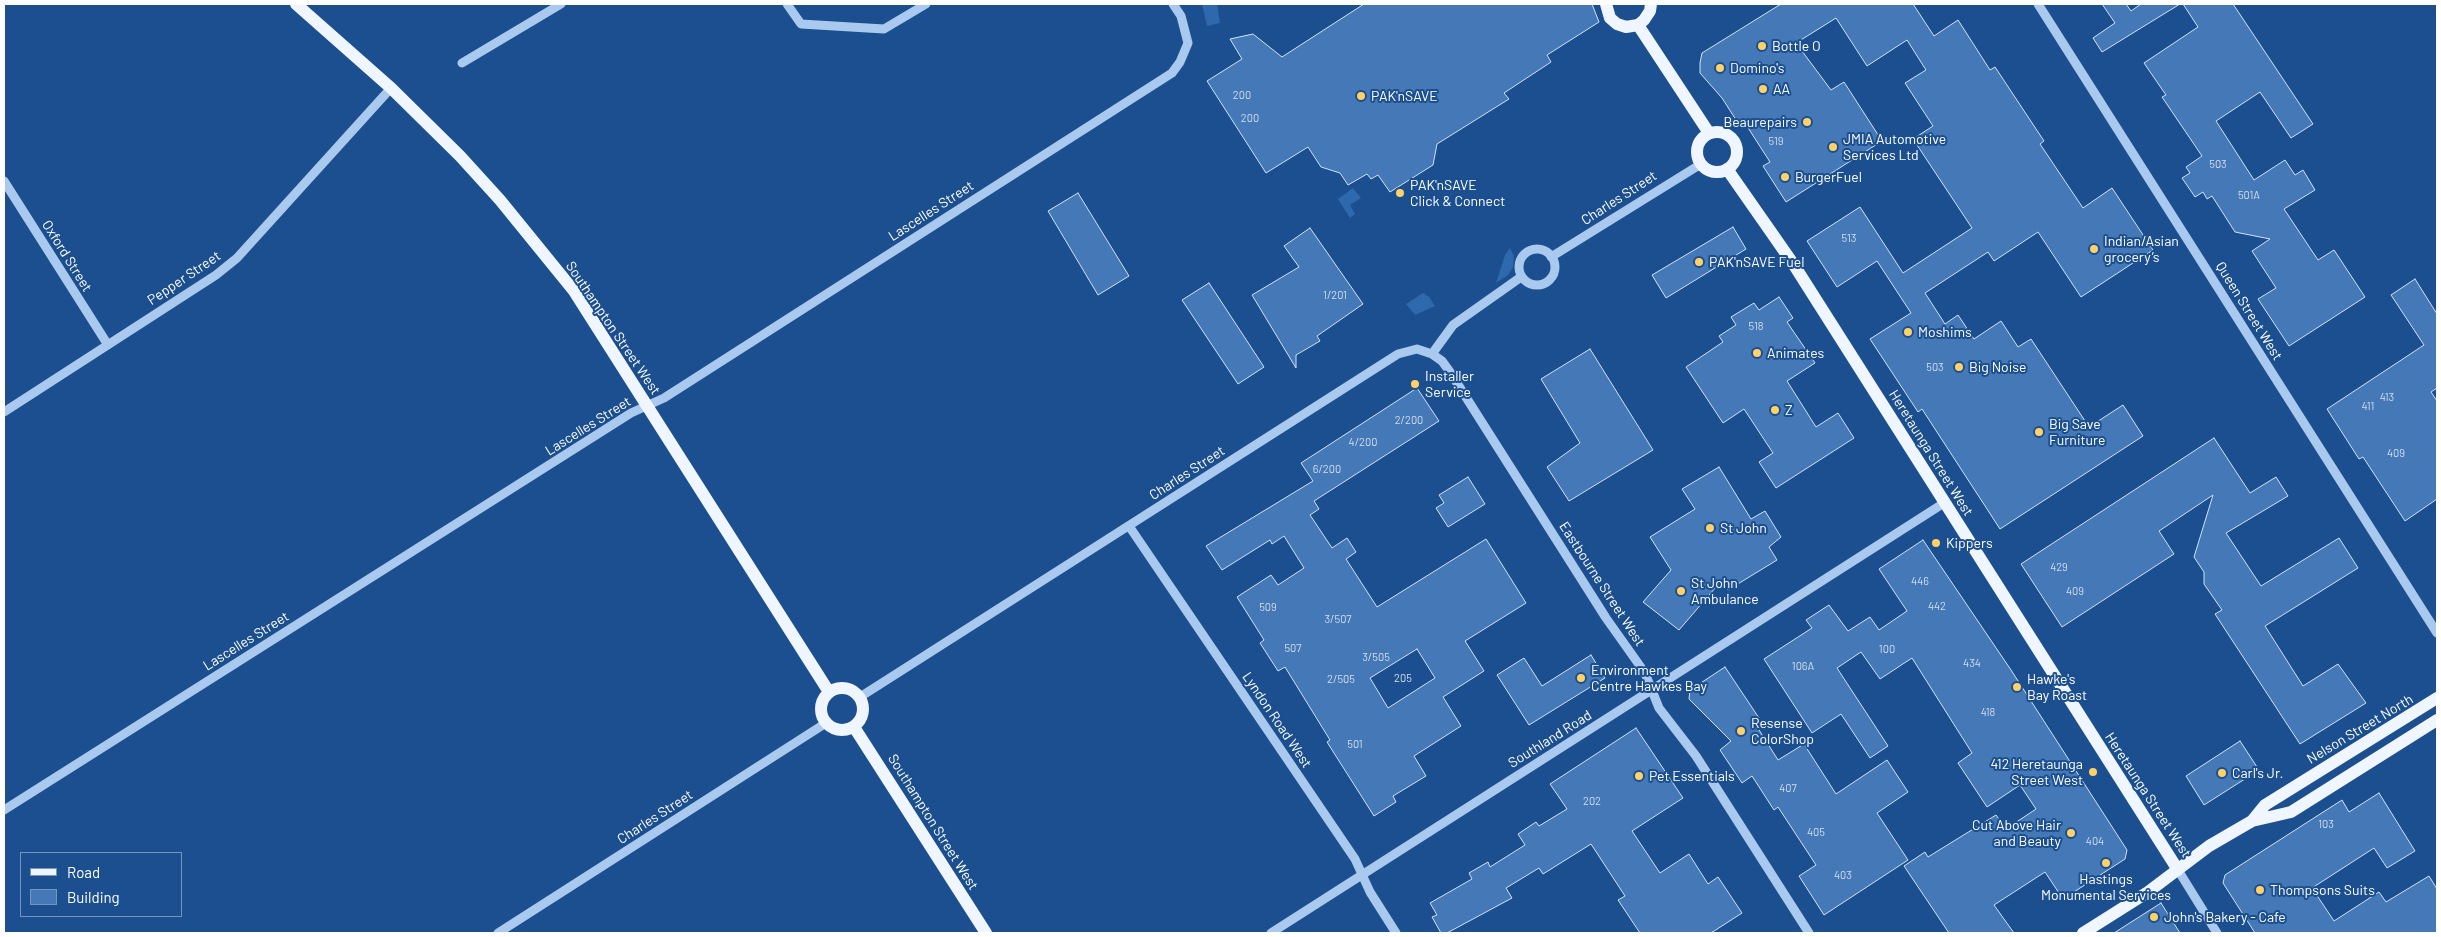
<!DOCTYPE html>
<html>
<head>
<meta charset="utf-8">
<style>
  body { margin:0 }
  #map { position:relative; width:2441px; height:937px; overflow:hidden; background:#1b4f8f; font-family:Barlow,sans-serif }
  canvas { display:block }
  .frame { position:absolute; inset:0; border:5px solid #fff; pointer-events:none }
  .legend { position:absolute; left:20px; top:852px; width:162px; height:65px; box-sizing:border-box; background:#1b4f8f; border:1px solid #7695bc; margin:0; padding:6px 9px; list-style:none; font-size:15px; color:#fff }
  .legend li { display:flex; align-items:center; gap:10px; height:25px }
  .legend b { width:25px; border:1px solid #7695bc }
</style>
</head>
<body>
<div id="map">
<canvas width="2441" height="937"></canvas>
<div class="frame"></div>
<ul class="legend">
<li><b style="height:6px;background:#f0f6ff"></b>Road</li>
<li><b style="height:14px;background:#4478b7"></b>Building</li>
</ul>
</div>
<script>
const c = document.querySelector('canvas').getContext('2d');
c.lineJoin = 'round';
function fillPath(path, color) { c.fillStyle = color; c.fill(path, 'evenodd'); }
const shape = rows => new Path2D(rows.map(r => 'M' + r).join(''));
function stroke(path, color, width, dash) { c.strokeStyle = color; c.lineWidth = width; c.lineCap = dash ? 'butt' : 'round'; c.setLineDash(dash || []); c.stroke(path); }
function write(font, color, halo, rows, align = 'center') {
  c.font = font + ' Barlow,sans-serif'; c.lineWidth = 4; c.setLineDash([]); c.textBaseline = 'middle'; c.strokeStyle = halo; c.fillStyle = color; for (const [text, x, y, turn = 0] of rows) {
    c.save(); c.translate(x, y); c.rotate((+turn || 0) * Math.PI / 180); c.textAlign = isNaN(turn) ? turn : align; if (halo) c.strokeText(text, 0, 0); c.fillText(text, 0, 0); c.restore();
  }
}
const green = shape([
  [1202,4,1217,4,1220,23,1207,26],
  [1353,188,1361,198,1350,205,1355,214,1350,218,1338,199],
  [1510,248,1514,256,1513,267,1508,275,1496,283,1505,255],
  [1423,293,1429,297,1435,306,1415,315,1406,304]
]);
const building = shape([
  [1364,4,1592,4,1599,22,1547,55,1551,62,1504,93,1509,99,1437,144,1433,165,1390,192,1378,175,1371,179,1367,174,1348,185,1340,173,1321,167,1308,147,1266,173,1207,81,1242,59,1230,39,1253,34,1282,57,1364,4],
  [1781,4,1913,4,1934,36,1958,20,1990,70,1995,67,2044,141,2040,144,2083,208,2112,188,2153,250,2081,297,2038,232,1994,261,1988,252,1925,293,1945,324,1958,315,1974,339,2001,321,2018,347,2031,339,2089,427,2123,405,2143,436,2000,529,1922,409,1918,412,1870,339,1911,313,1877,261,1837,287,1807,241,1860,207,1903,273,1972,228,1913,139,1933,126,1905,83,1926,70,1907,40,1867,66,1836,18,1796,43,1831,90,1844,82,1882,141,1786,202,1763,166,1770,162,1743,120,1738,123,1722,98,1700,73,1700,63,1702,53,1781,4],
  [2102,4,2126,4,2131,11,2141,4,2180,4,2102,52,2093,38,2115,23,2102,4],
  [2183,4,2233,4,2313,124,2291,138,2260,92,2216,121,2254,180,2285,160,2295,175,2303,170,2315,190,2284,209,2318,260,2334,250,2365,297,2289,346,2258,299,2276,288,2252,251,2270,239,2235,232,2212,196,2207,199,2203,192,2195,197,2182,178,2190,173,2186,167,2202,156,2162,97,2166,95,2144,63,2198,27,2183,4],
  [1078,193,1129,276,1098,295,1048,211,1078,193],
  [1733,227,1746,249,1666,298,1652,275,1733,227],
  [1310,228,1363,304,1317,336,1320,341,1296,355,1296,368,1252,295,1299,267,1284,246,1310,228],
  [2415,279,2437,314,2437,388,2431,392,2437,401,2437,499,2405,521,2363,457,2359,459,2327,409,2424,345,2391,295,2415,279],
  [1209,283,1264,367,1238,384,1182,300,1209,283],
  [1779,297,1793,318,1787,322,1815,363,1787,381,1816,427,1838,413,1854,438,1776,488,1759,462,1773,453,1744,409,1723,423,1686,367,1723,342,1719,336,1736,325,1731,317,1754,303,1759,310,1779,297],
  [1590,349,1653,450,1569,501,1547,467,1580,443,1541,379,1590,349],
  [1417,388,1439,421,1314,501,1319,509,1310,515,1332,548,1347,538,1356,552,1346,559,1377,607,1486,539,1526,603,1465,641,1484,671,1443,697,1461,726,1414,756,1426,776,1393,796,1396,802,1374,816,1327,742,1330,740,1285,667,1278,671,1260,643,1264,640,1237,597,1271,575,1278,585,1304,568,1284,536,1272,544,1270,540,1222,570,1206,546,1313,481,1301,463,1417,388],
  [1417,649,1435,678,1388,708,1370,678,1417,649],
  [2214,438,2250,493,2276,477,2288,496,2226,533,2261,586,2339,538,2358,568,2265,626,2303,686,2338,664,2366,703,2300,744,2215,614,2222,610,2204,584,2204,572,2194,557,2213,495,2159,531,2174,554,2062,627,2021,564,2214,438],
  [1719,467,1751,519,1765,511,1781,537,1769,547,1777,560,1728,590,1722,580,1679,630,1643,602,1671,570,1650,537,1695,509,1682,489,1719,467],
  [1468,477,1485,504,1448,527,1436,508,1444,503,1439,495,1468,477],
  [1923,540,2011,670,2127,850,2125,859,2063,899,2045,872,1994,905,2014,933,1949,933,1904,866,1925,852,1928,857,1996,815,2006,829,2036,809,2020,785,1987,807,1958,763,1972,753,1912,658,1880,679,1861,652,1837,668,1888,746,1870,758,1841,714,1812,733,1764,659,1812,628,1806,620,1829,605,1848,631,1870,617,1879,630,1907,611,1879,569,1923,540],
  [1591,655,1605,678,1529,725,1497,675,1524,658,1542,686,1591,655],
  [1725,667,1759,718,1754,722,1778,760,1804,744,1836,794,1887,760,1908,792,1877,813,1908,860,1824,915,1799,876,1816,865,1778,807,1774,810,1752,776,1742,783,1720,750,1731,741,1689,699,1690,690,1725,667],
  [1636,728,1683,798,1632,831,1660,873,1689,854,1708,884,1718,877,1742,913,1711,933,1640,933,1618,900,1625,896,1591,844,1543,874,1539,868,1506,888,1512,898,1447,933,1441,933,1432,917,1437,915,1430,903,1472,879,1469,873,1488,862,1490,867,1525,845,1518,834,1536,822,1539,826,1567,809,1550,784,1636,728],
  [2240,741,2259,770,2204,805,2186,776,2240,741],
  [2379,793,2415,851,2387,868,2374,848,2312,888,2334,921,2379,892,2386,902,2429,876,2437,889,2437,933,2255,933,2223,883,2225,875,2342,800,2349,812,2379,793],
  [2161,903,2180,933,2114,933,2161,903]
]);
const minor = shape([
  [787,4,801,24,884,29,926,4],
  [2038,4,2437,633],
  [462,63,561,4],
  [4,181,108,345],
  '1519 267a18 18 0 1 1 36 0a18 18 0 1 1-36 0Z',
  [1551,257,1701,164],
  [1432,354,1442,361,1450,372,1606,618,1645,673,1659,708,1696,756,1809,933],
  [4,412,216,275,237,258,391,88],
  [1129,526,1355,859,1370,892,1396,933],
  [860,697,1398,354,1417,349,1432,354,1453,325,1521,277],
  [4,810,631,413,664,398,1172,73,1180,62,1188,43,1181,16,1173,4],
  [2178,870,2217,933],
  [498,933,826,723],
  [1271,933,1944,503]
]);
const major = shape([
  [296,4,391,88,460,156,500,200,574,291,829,692],
  [1606,4,1610,18,1617,24,1626,27,1638,25,1644,20,1650,11,1651,4],
  [1638,25,1709,133],
  '1697 152a20 20 0 1 1 40 0a20 20 0 1 1-40 0Z',
  [1727,169,1794,265,2178,870],
  '821 709a21 21 0 1 1 42 0a21 21 0 1 1-42 0Z',
  [854,727,986,933],
  [2252,821,2265,805,2437,698],
  [2083,933,2148,892,2209,846,2252,821,2291,812,2437,720]
]);
const markers = [
  [1762,46,5,"#ffd166"],
  [1720,68,5,"#ffd166"],
  [1763,89,5,"#ffd166"],
  [1361,96,5,"#ffd166"],
  [1807,122,5,"#ffd166"],
  [1833,147,5,"#ffd166"],
  [1785,177,5,"#ffd166"],
  [1400,193,5,"#ffd166"],
  [2094,249,5,"#ffd166"],
  [1699,262,5,"#ffd166"],
  [1908,332,5,"#ffd166"],
  [1757,353,5,"#ffd166"],
  [1959,367,5,"#ffd166"],
  [1415,384,5,"#ffd166"],
  [1775,410,5,"#ffd166"],
  [2039,432,5,"#ffd166"],
  [1710,528,5,"#ffd166"],
  [1936,543,5,"#ffd166"],
  [1681,591,5,"#ffd166"],
  [1581,678,5,"#ffd166"],
  [2017,687,5,"#ffd166"],
  [1741,731,5,"#ffd166"],
  [2093,772,5,"#ffd166"],
  [2222,773,5,"#ffd166"],
  [1639,776,5,"#ffd166"],
  [2071,833,5,"#ffd166"],
  [2106,863,5,"#ffd166"],
  [2260,890,5,"#ffd166"],
  [2154,917,5,"#ffd166"]
];
const numberNames = [
  ["200",1242,95],
  ["200",1250,118],
  ["519",1776,141],
  ["503",2218,164],
  ["501A",2249,195],
  ["513",1849,238],
  ["1/201",1335,295],
  ["518",1756,326],
  ["503",1935,367],
  ["413",2387,397],
  ["411",2368,406],
  ["2/200",1409,420],
  ["4/200",1363,442],
  ["409",2396,453],
  ["6/200",1327,469],
  ["429",2059,567],
  ["446",1920,581],
  ["409",2075,591],
  ["442",1937,606],
  ["509",1268,607],
  ["3/507",1338,619],
  ["507",1293,648],
  ["100",1887,649],
  ["3/505",1376,657],
  ["434",1972,663],
  ["106A",1803,666],
  ["205",1403,678],
  ["2/505",1341,679],
  ["418",1988,712],
  ["501",1355,744],
  ["407",1788,788],
  ["202",1592,801],
  ["103",2326,824],
  ["405",1816,832],
  ["404",2095,841],
  ["403",1843,875]
];
const poiNames = [
  ["Bottle O",1772,46],
  ["Domino's",1730,68],
  ["AA",1773,89],
  ["PAK'nSAVE",1371,96],
  ["Beaurepairs",1797,122,"right"],
  ["JMIA Automotive",1843,139],
  ["Services Ltd",1843,155],
  ["BurgerFuel",1795,177],
  ["PAK'nSAVE",1410,185],
  ["Click & Connect",1410,201],
  ["Indian/Asian",2104,241],
  ["grocery’s",2104,257],
  ["PAK'nSAVE Fuel",1709,262],
  ["Moshims",1918,332],
  ["Animates",1767,353],
  ["Big Noise",1969,367],
  ["Installer",1425,376],
  ["Service",1425,392],
  ["Z",1785,410],
  ["Big Save",2049,424],
  ["Furniture",2049,440],
  ["St John",1720,528],
  ["Kippers",1946,543],
  ["St John",1691,583],
  ["Ambulance",1691,599],
  ["Environment",1591,670],
  ["Centre Hawkes Bay",1591,686],
  ["Hawke's",2027,679],
  ["Bay Roast",2027,695],
  ["Resense",1751,723],
  ["ColorShop",1751,739],
  ["412 Heretaunga",2083,764,"right"],
  ["Street West",2083,780,"right"],
  ["Carl's Jr.",2232,773],
  ["Pet Essentials",1649,776],
  ["Cut Above Hair",2061,825,"right"],
  ["and Beauty",2061,841,"right"],
  ["Hastings",2106,879,"center"],
  ["Monumental Services",2106,895,"center"],
  ["Thompsons Suits",2270,890],
  ["John's Bakery - Cafe",2164,917]
];
const streetNames = [
  ["Charles Street",1619,198,-33],
  ["Lascelles Street",931,211,-33],
  ["Oxford Street",67,256,58],
  ["Pepper Street",184,278,-34],
  ["Queen Street West",2249,311,58],
  ["Southampton Street West",613,328,56],
  ["Lascelles Street",588,426,-32],
  ["Heretaunga Street West",1931,453,58],
  ["Charles Street",1187,473,-33],
  ["Eastbourne Street West",1602,584,57],
  ["Lascelles Street",246,641,-32],
  ["Lyndon Road West",1277,720,56],
  ["Nelson Street North",2360,729,-31],
  ["Southland Road",1550,739,-32],
  ["Heretaunga Street West",2148,795,57],
  ["Charles Street",655,817,-33],
  ["Southampton Street West",933,822,58]
];
fillPath(green, '#2e69ad');
fillPath(building, '#4478b7');
stroke(building, '#cfe3fa', 1);
stroke(minor, '#a9c9ee', 9);
stroke(major, '#f0f6ff', 12);
for (const [x, y, r, color] of markers) { const dot = new Path2D(); dot.arc(x, y, r, 0, 2 * Math.PI); c.fillStyle = color; c.fill(dot); stroke(dot, '#1b4f8f', 2); }
write('11px', '#d0dded', null, numberNames);
write('14px', '#fff', '#1b4f8f', poiNames, 'left');
write('14px', '#fff', '#1b4f8f', streetNames);
</script>
</body>
</html>
